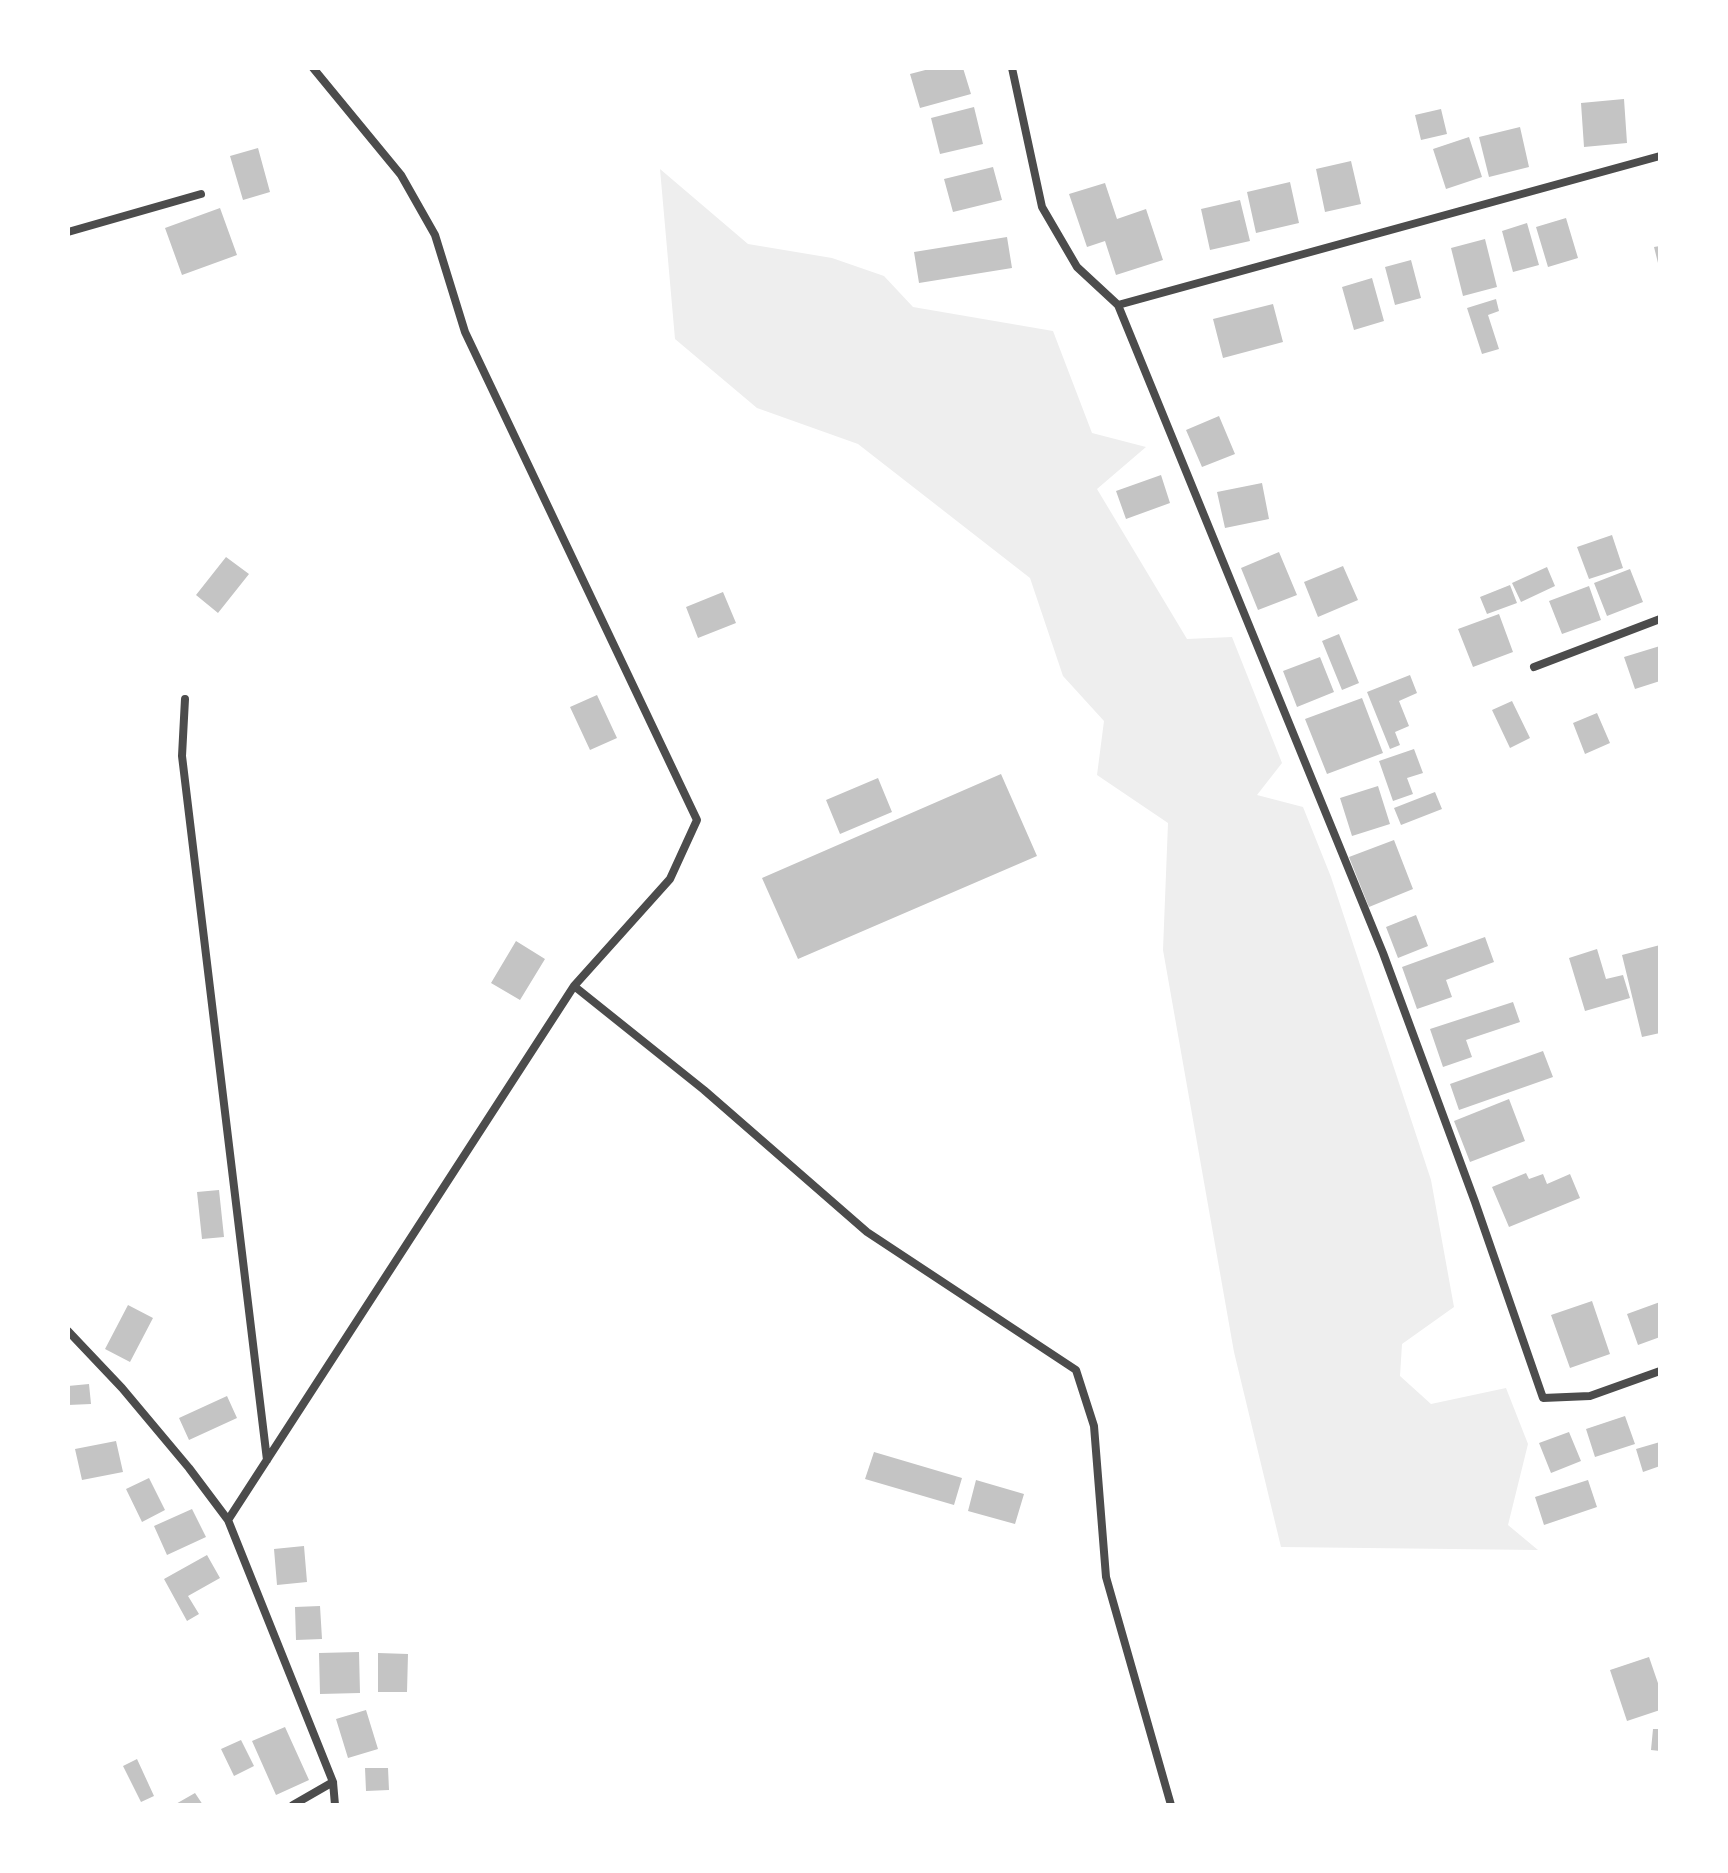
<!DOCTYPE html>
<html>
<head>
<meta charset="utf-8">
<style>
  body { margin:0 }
  #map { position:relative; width:1728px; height:1873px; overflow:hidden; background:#fff; font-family:Lato,sans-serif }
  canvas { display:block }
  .frame { position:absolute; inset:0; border:70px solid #fff; pointer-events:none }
</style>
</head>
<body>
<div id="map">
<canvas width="1728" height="1873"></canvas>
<div class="frame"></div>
</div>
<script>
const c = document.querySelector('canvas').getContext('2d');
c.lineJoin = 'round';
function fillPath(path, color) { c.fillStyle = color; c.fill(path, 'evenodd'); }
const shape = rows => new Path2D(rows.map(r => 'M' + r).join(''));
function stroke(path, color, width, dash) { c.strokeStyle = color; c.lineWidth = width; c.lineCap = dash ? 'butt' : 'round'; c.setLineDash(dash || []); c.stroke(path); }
const green = shape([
  [660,169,748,244,832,258,884,276,913,307,1053,331,1092,433,1146,447,1097,489,1187,639,1232,637,1282,763,1257,795,1303,807,1331,877,1431,1180,1454,1307,1402,1344,1400,1376,1431,1404,1506,1388,1528,1444,1508,1525,1538,1550,1281,1547,1234,1352,1163,950,1168,823,1097,775,1104,721,1063,676,1030,578,858,444,757,408,675,339]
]);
const building = shape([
  [933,68,963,68,971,94,920,108,910,74],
  [1624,99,1627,143,1584,147,1581,103],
  [974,107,983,144,940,154,931,118],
  [1441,109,1447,134,1421,140,1415,115],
  [1520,127,1529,167,1489,177,1479,137],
  [1469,137,1482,177,1446,189,1433,149],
  [258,148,270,192,243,200,230,156],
  [1351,161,1361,204,1325,212,1316,169],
  [993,167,1002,200,953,212,944,179],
  [1290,182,1299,223,1256,233,1247,192],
  [1105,183,1117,219,1146,209,1163,260,1116,275,1105,241,1087,247,1069,194],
  [1240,200,1250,241,1210,250,1201,209],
  [220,208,237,255,182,275,165,228],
  [1566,218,1578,258,1548,267,1536,227],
  [1527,223,1539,265,1513,272,1502,231],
  [1007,237,1012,268,919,283,914,252],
  [1485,239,1497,287,1463,296,1451,248],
  [1660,246,1660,266,1659,267,1654,247],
  [1411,260,1421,298,1395,305,1385,267],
  [1372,278,1384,321,1354,330,1342,287],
  [1496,299,1499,311,1488,315,1499,349,1482,354,1467,308],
  [1273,304,1283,342,1223,358,1213,319],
  [1219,416,1235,454,1202,467,1186,430],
  [1161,475,1170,503,1126,519,1116,491],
  [1262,483,1269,519,1225,528,1217,492],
  [1612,535,1623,568,1589,579,1577,547],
  [1279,552,1297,595,1258,610,1241,568],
  [226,557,249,574,218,613,196,595],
  [1343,566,1358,600,1318,617,1304,582],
  [1547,567,1555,586,1521,602,1512,583],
  [1630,569,1643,602,1607,616,1594,583],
  [1510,585,1517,603,1487,614,1480,597],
  [1589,586,1601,620,1562,634,1549,601],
  [723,592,736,623,698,638,686,607],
  [1499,614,1513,652,1473,667,1458,629],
  [1339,634,1359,683,1342,690,1322,641],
  [1660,646,1660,681,1635,689,1624,657],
  [1320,657,1334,692,1297,707,1283,671],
  [1410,675,1417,693,1399,701,1409,726,1395,732,1400,745,1390,749,1367,692],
  [597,695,617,738,590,750,570,707],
  [1362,698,1383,753,1327,774,1305,719],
  [1512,701,1530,738,1510,748,1492,710],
  [1597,713,1610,743,1585,754,1573,723],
  [1414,749,1423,773,1407,778,1413,794,1393,801,1379,761],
  [1001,774,1037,856,798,959,762,878],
  [878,778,892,812,840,834,826,800],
  [1378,786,1390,824,1352,836,1340,798],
  [1435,792,1442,809,1401,825,1394,808],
  [1394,840,1413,889,1369,907,1349,857],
  [1416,915,1428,946,1398,958,1386,927],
  [1485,937,1494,962,1446,980,1452,997,1417,1009,1402,967],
  [516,941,545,959,520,1000,491,983],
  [1660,945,1660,1033,1642,1037,1622,955],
  [1597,949,1606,979,1623,975,1630,998,1585,1011,1569,958],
  [1513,1002,1520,1022,1466,1040,1472,1057,1443,1067,1430,1029],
  [1543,1051,1553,1077,1459,1110,1450,1084],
  [1509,1099,1525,1141,1470,1162,1454,1121],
  [1526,1173,1529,1179,1543,1174,1547,1184,1570,1174,1580,1198,1509,1227,1492,1187],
  [219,1190,224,1237,202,1239,197,1192],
  [1592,1301,1610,1354,1570,1368,1551,1315],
  [1660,1302,1660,1337,1638,1345,1627,1314],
  [128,1305,153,1318,130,1362,105,1349],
  [89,1384,91,1404,68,1405,68,1386],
  [227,1396,237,1418,189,1440,179,1418],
  [1625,1416,1635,1444,1595,1457,1586,1429],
  [1569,1432,1581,1461,1551,1473,1539,1443],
  [116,1441,123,1472,82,1480,75,1449],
  [1660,1442,1660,1466,1643,1472,1636,1449],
  [874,1452,962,1478,954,1505,865,1479],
  [149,1478,165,1510,142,1522,126,1489],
  [976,1480,1024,1494,1015,1524,968,1511],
  [1588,1480,1597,1507,1544,1525,1535,1497],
  [192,1509,206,1537,167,1555,154,1526],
  [304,1546,307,1582,277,1585,274,1549],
  [207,1555,220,1578,188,1596,199,1614,187,1621,164,1579],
  [320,1606,322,1639,296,1640,295,1607],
  [359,1652,360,1693,320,1694,319,1653],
  [378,1653,408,1654,407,1692,378,1692],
  [1649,1657,1660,1689,1660,1710,1627,1721,1610,1670],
  [366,1710,378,1749,348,1758,336,1719],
  [285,1727,309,1780,276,1795,252,1741],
  [1653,1729,1660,1729,1660,1751,1651,1750],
  [241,1740,254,1766,234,1776,221,1749],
  [137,1759,154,1796,141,1802,123,1766],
  [365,1768,388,1768,389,1790,366,1791],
  [195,1793,203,1805,174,1805]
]);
const minor = shape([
  [1012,68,1042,207,1077,267,1118,305,1383,953,1475,1202,1543,1398,1590,1396,1660,1371],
  [68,232,201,194],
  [1118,305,1660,156],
  [1534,667,1660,619],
  [185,699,182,756,267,1460],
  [574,986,704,1090,867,1232,1076,1370,1094,1426,1106,1577,1171,1805],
  [68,1331,122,1388,189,1468,228,1520,333,1782,335,1805],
  [228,1520,574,986,670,879,697,820,465,332,435,235,401,175,313,68],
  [293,1805,333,1782]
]);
fillPath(green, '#eee');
fillPath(building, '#c4c4c4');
stroke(minor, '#4c4c4c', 8);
</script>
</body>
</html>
